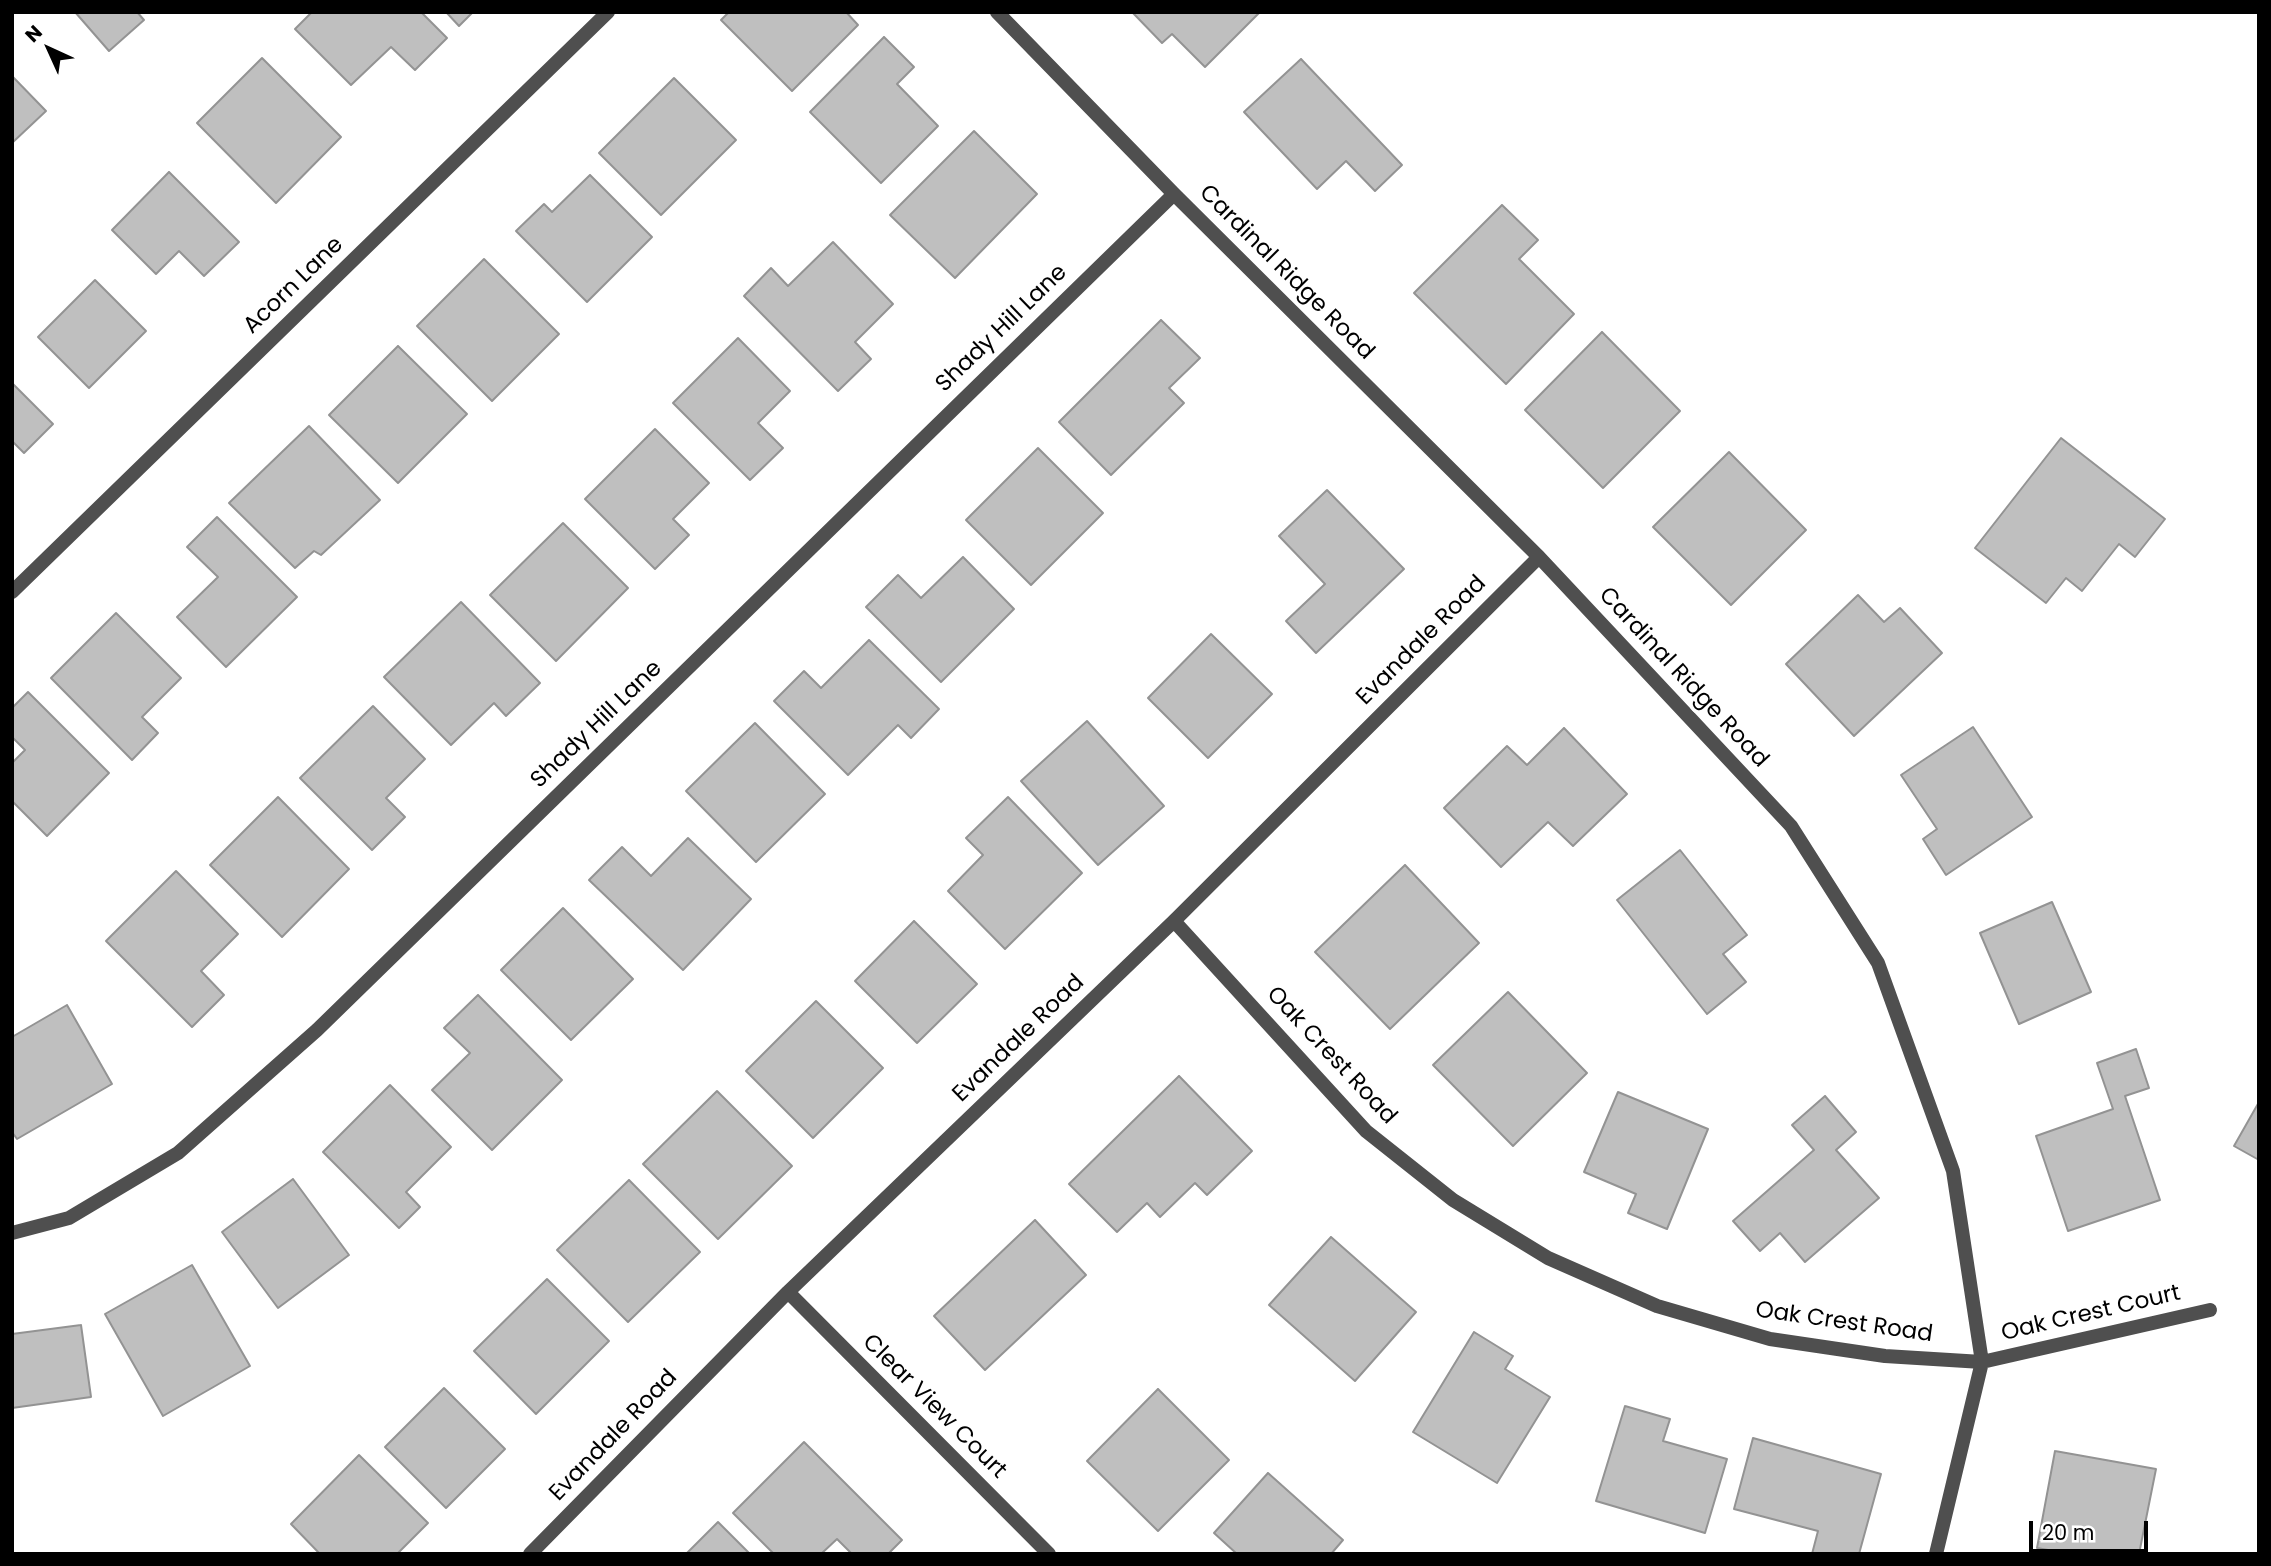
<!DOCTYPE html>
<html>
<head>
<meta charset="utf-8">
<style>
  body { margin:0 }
  #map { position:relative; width:2271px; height:1566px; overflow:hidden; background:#fff; font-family:Poppins,sans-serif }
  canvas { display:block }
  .frame { position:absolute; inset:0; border:14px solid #000; pointer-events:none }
  .north { position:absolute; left:14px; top:14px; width:70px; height:70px; -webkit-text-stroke:5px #fff; paint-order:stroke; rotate:315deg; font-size:19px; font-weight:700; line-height:28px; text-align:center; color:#000 }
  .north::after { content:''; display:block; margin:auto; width:24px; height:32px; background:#000; clip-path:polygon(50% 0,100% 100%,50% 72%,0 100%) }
  .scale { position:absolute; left:2029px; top:1521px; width:119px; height:32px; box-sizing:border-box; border:4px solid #000; border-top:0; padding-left:9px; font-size:21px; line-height:24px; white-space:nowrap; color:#000; -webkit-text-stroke:5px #fff; paint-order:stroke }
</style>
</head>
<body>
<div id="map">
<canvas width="2271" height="1566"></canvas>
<div class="frame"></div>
<div class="north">N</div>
<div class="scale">20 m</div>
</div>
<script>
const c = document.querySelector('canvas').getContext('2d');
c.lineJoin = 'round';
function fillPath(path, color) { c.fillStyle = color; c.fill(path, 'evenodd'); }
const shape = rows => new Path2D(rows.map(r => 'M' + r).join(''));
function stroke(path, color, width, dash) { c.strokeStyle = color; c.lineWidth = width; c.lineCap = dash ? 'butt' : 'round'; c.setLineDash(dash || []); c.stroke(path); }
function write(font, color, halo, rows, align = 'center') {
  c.font = font + ' Poppins,sans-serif'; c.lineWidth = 7; c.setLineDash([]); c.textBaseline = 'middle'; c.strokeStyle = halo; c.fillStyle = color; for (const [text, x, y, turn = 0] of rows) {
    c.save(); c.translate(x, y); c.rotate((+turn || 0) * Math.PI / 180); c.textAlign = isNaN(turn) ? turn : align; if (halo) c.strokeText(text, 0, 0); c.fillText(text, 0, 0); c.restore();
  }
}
const building = shape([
  [75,12,137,12,144,20,109,51,75,12],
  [312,12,421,12,447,38,415,70,391,47,351,85,295,29,312,12],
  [446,12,473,12,459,26,446,12],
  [729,12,846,12,858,25,792,91,721,20,729,12],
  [1132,12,1260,12,1205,67,1172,34,1162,43,1132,12],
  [884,37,914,67,897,84,938,126,881,183,810,112,884,37],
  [262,58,341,137,276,203,197,123,262,58],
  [1301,59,1402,165,1375,191,1346,161,1317,189,1244,112,1301,59],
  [12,76,46,111,12,143,12,76],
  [674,78,736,140,661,215,599,153,674,78],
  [974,131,1037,194,955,278,890,215,974,131],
  [169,172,239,242,204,276,179,251,156,274,112,230,169,172],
  [590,175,652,237,587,302,516,231,544,204,552,212,590,175],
  [1502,205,1538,240,1519,259,1574,314,1506,384,1414,293,1502,205],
  [833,242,893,304,855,342,871,359,838,391,744,296,771,268,788,286,833,242],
  [484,259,559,334,492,401,417,326,484,259],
  [95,280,146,331,89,388,38,337,95,280],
  [1161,320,1200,358,1169,388,1184,403,1111,475,1059,422,1161,320],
  [1602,332,1680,411,1603,488,1525,410,1602,332],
  [738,338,790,391,758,423,783,448,750,480,673,403,738,338],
  [398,346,467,414,398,483,329,415,398,346],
  [12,383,53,424,24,453,12,441,12,383],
  [309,426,380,500,321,555,314,551,295,568,229,503,309,426],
  [655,429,709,483,673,519,689,535,655,569,585,499,655,429],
  [2061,438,2165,519,2135,557,2119,544,2082,591,2066,578,2046,603,1975,548,2061,438],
  [1038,448,1103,513,1031,585,966,520,1038,448],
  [1729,452,1806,530,1731,605,1653,527,1729,452],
  [1327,490,1404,569,1316,653,1286,621,1325,584,1279,536,1327,490],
  [217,517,297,597,226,667,177,617,218,577,187,547,217,517],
  [563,523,628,588,556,661,490,595,563,523],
  [963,557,1014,609,941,682,866,607,898,575,921,598,963,557],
  [1858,595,1884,622,1900,608,1942,653,1854,736,1786,664,1858,595],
  [461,602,540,683,506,716,494,703,451,745,384,677,461,602],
  [116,613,181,678,142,717,158,733,132,760,51,678,116,613],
  [1211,634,1272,694,1208,758,1148,698,1211,634],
  [869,640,939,709,911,738,898,725,848,775,774,701,804,671,821,688,869,640],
  [28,692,109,773,47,836,12,801,12,763,25,750,12,737,12,708,28,692],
  [373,706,425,759,386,798,405,817,372,850,300,778,373,706],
  [1087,721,1164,806,1098,865,1021,781,1087,721],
  [755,723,825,794,756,862,686,791,755,723],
  [1973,727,2032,817,1946,875,1923,839,1937,829,1901,775,1973,727],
  [1564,728,1627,794,1573,846,1548,822,1501,867,1444,808,1507,746,1527,765,1564,728],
  [278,797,349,869,282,937,210,865,278,797],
  [1008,797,1082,873,1005,949,948,891,983,855,966,838,1008,797],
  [688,838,751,899,683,970,589,880,622,847,651,876,688,838],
  [1680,850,1747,935,1723,954,1746,982,1707,1014,1617,900,1680,850],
  [1405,865,1479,943,1390,1029,1315,952,1405,865],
  [176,871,238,934,201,971,224,995,192,1027,106,941,176,871],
  [2052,902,2091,992,2019,1024,1980,933,2052,902],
  [563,908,633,979,571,1040,501,970,563,908],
  [914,921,977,984,917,1043,855,981,914,921],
  [1508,992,1587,1073,1513,1146,1433,1065,1508,992],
  [478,995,562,1080,492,1150,432,1090,470,1053,444,1028,478,995],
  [816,1001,883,1068,813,1138,746,1071,816,1001],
  [67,1005,112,1084,17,1139,12,1132,12,1037,67,1005],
  [2136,1049,2149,1088,2125,1096,2160,1200,2068,1231,2036,1136,2113,1109,2097,1063,2136,1049],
  [1179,1076,1252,1151,1207,1195,1195,1183,1160,1217,1147,1203,1117,1232,1069,1184,1179,1076],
  [390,1085,451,1147,406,1192,420,1207,399,1228,323,1152,390,1085],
  [717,1091,792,1166,718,1239,643,1164,717,1091],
  [1618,1092,1708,1129,1667,1229,1628,1213,1636,1194,1584,1172,1618,1092],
  [1825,1096,1856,1132,1836,1150,1879,1198,1805,1262,1780,1233,1760,1251,1733,1221,1814,1150,1792,1125,1825,1096],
  [2259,1102,2259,1160,2234,1146,2259,1102],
  [293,1179,349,1255,278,1308,222,1232,293,1179],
  [629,1180,700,1252,628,1322,557,1250,629,1180],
  [1035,1220,1086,1275,985,1370,934,1316,1035,1220],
  [1331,1237,1416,1312,1355,1381,1269,1305,1331,1237],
  [192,1265,250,1366,163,1416,105,1314,192,1265],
  [547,1279,609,1341,536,1414,474,1351,547,1279],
  [81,1325,91,1397,12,1408,12,1334,81,1325],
  [1474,1332,1513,1356,1505,1369,1550,1397,1497,1483,1413,1432,1474,1332],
  [444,1388,505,1449,446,1508,385,1447,444,1388],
  [1158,1389,1229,1460,1158,1531,1087,1461,1158,1389],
  [1625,1406,1670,1419,1663,1441,1727,1459,1705,1533,1596,1501,1625,1406],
  [1753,1438,1881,1474,1859,1554,1812,1554,1818,1531,1734,1509,1753,1438],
  [804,1442,902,1540,888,1554,852,1554,837,1539,821,1554,774,1554,733,1513,804,1442],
  [2055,1451,2156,1469,2139,1554,2070,1554,2037,1548,2055,1451],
  [359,1455,428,1523,397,1554,320,1554,291,1524,359,1455],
  [1268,1473,1343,1540,1331,1554,1237,1554,1214,1533,1268,1473],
  [718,1522,750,1554,686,1554,718,1522]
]);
const minor = shape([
  [997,12,1174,194,1539,557,1791,826,1878,963,1953,1171,1982,1362,1936,1554],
  [12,592,608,12],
  [1174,921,1366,1131,1453,1200,1548,1258,1657,1306,1770,1339,1885,1356,1982,1362,2210,1310],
  [12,1233,69,1218,178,1153,317,1030,1174,194],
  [788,1292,1049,1554],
  [530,1554,788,1292,1174,921,1539,557]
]);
const streetNames = [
  ["Cardinal Ridge Road",1286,273,45],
  ["Acorn Lane",294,286,-44],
  ["Shady Hill Lane",1002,329,-44],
  ["Evandale Road",1422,641,-45],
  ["Cardinal Ridge Road",1683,678,47],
  ["Shady Hill Lane",597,725,-44],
  ["Evandale Road",1019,1039,-44],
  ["Oak Crest Road",1331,1056,47],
  ["Oak Crest Court",2091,1314,-13],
  ["Oak Crest Road",1844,1323,8],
  ["Clear View Court",934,1407,45],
  ["Evandale Road",614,1436,-46]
];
fillPath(building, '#bfbfbf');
stroke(building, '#939393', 2);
stroke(minor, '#4f4f4f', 14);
write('23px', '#000', '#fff', streetNames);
</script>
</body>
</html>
